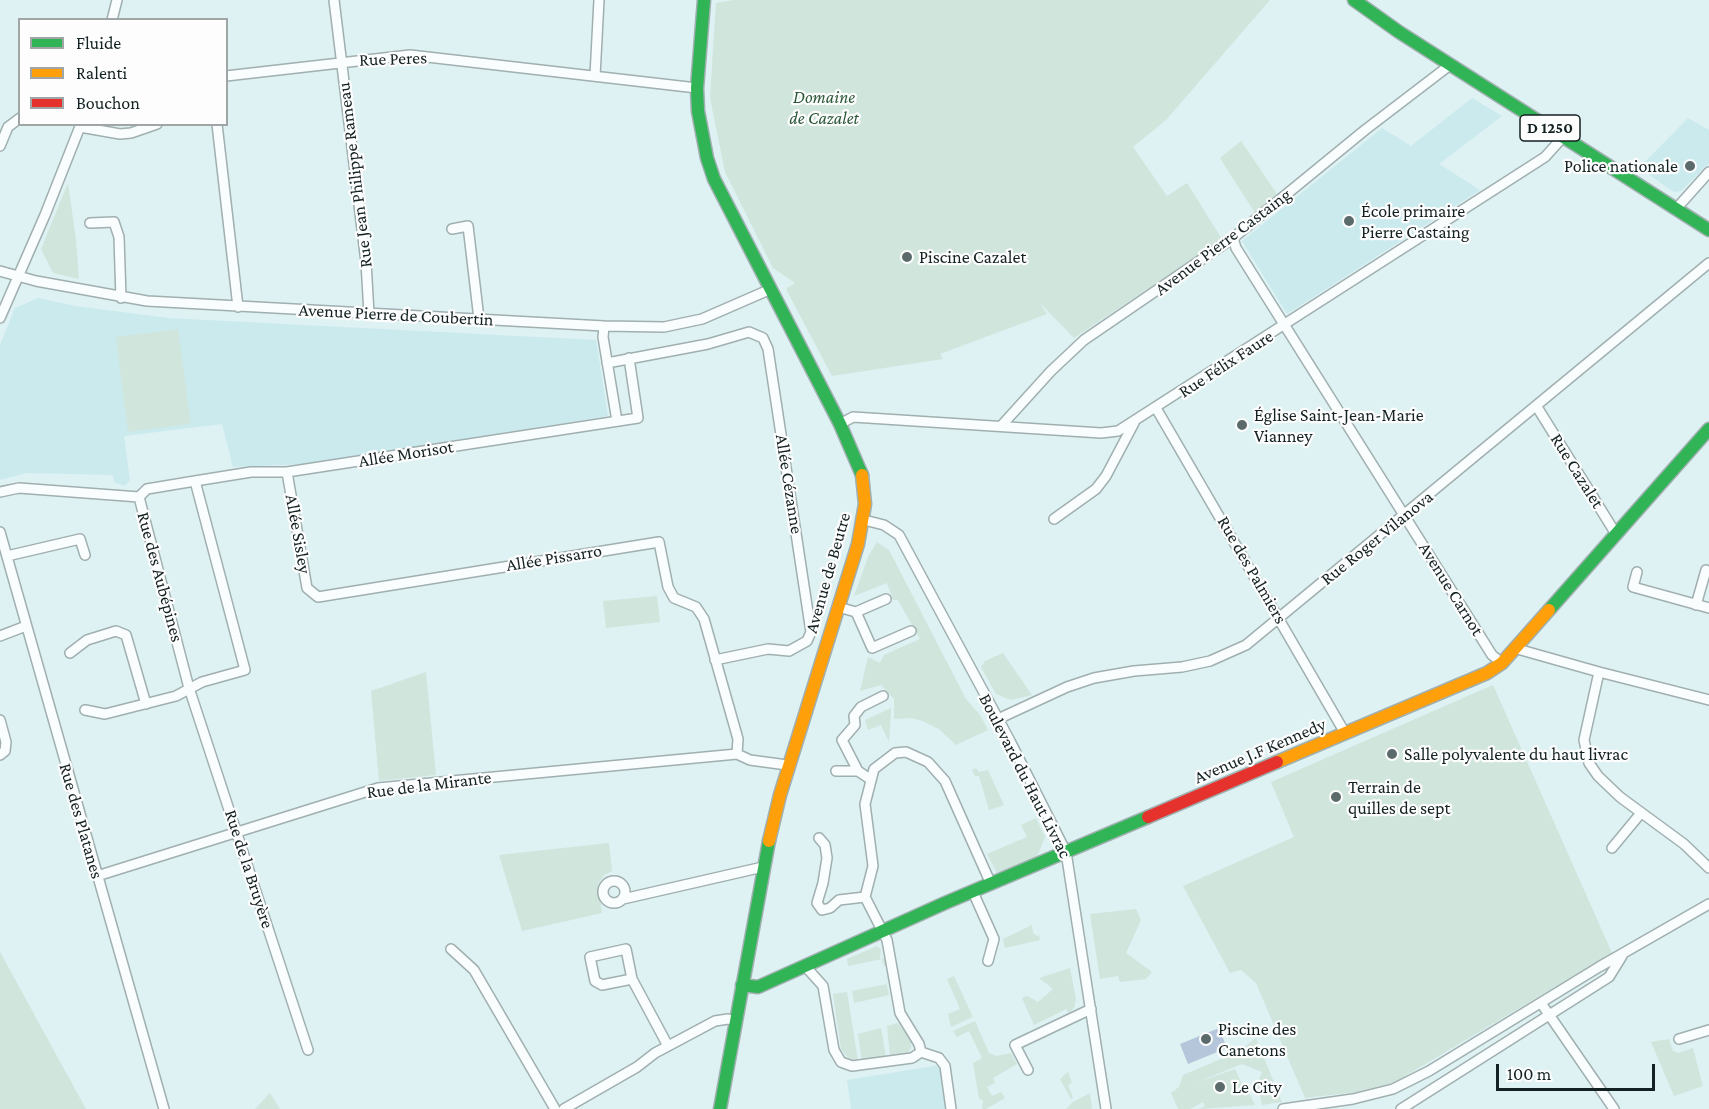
<!DOCTYPE html>
<html>
<head>
<meta charset="utf-8">
<style>
  body { margin:0 }
  #map { position:relative; width:1709px; height:1109px; overflow:hidden; background:#def1f3; font-family:"Crimson Pro",serif }
  canvas { display:block }
  .legend { position:absolute; left:18px; top:18px; width:210px; height:108px; box-sizing:border-box; background:#fdfdfd; border:2px solid #a0a5a5; margin:0; padding:8px 10px; list-style:none; font-size:18px; color:#142122 }
  .legend li { display:flex; align-items:center; gap:12px; height:30px }
  .legend b { width:30px; border:2px solid #a0a5a5 }
  .scale { position:absolute; left:1496px; top:1064px; width:159px; height:27px; box-sizing:border-box; border:3px solid #142122; border-top:0; padding-left:8px; font-size:18px; line-height:21px; white-space:nowrap; color:#142122; -webkit-text-stroke:4px #fdfdfd; paint-order:stroke }
</style>
</head>
<body>
<div id="map">
<canvas width="1709" height="1109"></canvas>
<ul class="legend">
<li><b style="height:8px;background:#30b455"></b>Fluide</li>
<li><b style="height:8px;background:#ff9f0a"></b>Ralenti</li>
<li><b style="height:8px;background:#e5322d"></b>Bouchon</li>
</ul>
<div class="scale">100 m</div>
</div>
<script>
const c = document.querySelector('canvas').getContext('2d');
c.lineJoin = 'round';
function fillPath(path, color) { c.fillStyle = color; c.fill(path, 'evenodd'); }
const shape = rows => new Path2D(rows.map(r => 'M' + r).join(''));
function stroke(path, color, width, dash) { c.strokeStyle = color; c.lineWidth = width; c.lineCap = dash ? 'butt' : 'round'; c.setLineDash(dash || []); c.stroke(path); }
function write(font, color, halo, rows, align = 'center') {
  c.font = font + ' "Crimson Pro",serif'; c.lineWidth = 4.5; c.setLineDash([]); c.textBaseline = 'middle'; c.strokeStyle = halo; c.fillStyle = color; for (const [text, x, y, turn = 0] of rows) {
    c.save(); c.translate(x, y); c.rotate((+turn || 0) * Math.PI / 180); c.textAlign = isNaN(turn) ? turn : align; if (halo) c.strokeText(text, 0, 0); c.fillText(text, 0, 0); c.restore();
  }
}
const built = shape([
  [1472,98,1502,116,1439,164,1480,190,1287,314,1242,241,1382,128,1411,146],
  [1688,118,1709,130,1709,163,1681,191,1674,192,1639,168],
  [38,298,75,306,168,318,596,340,608,416,305,464,233,467,222,424,124,436,130,481,124,486,114,482,113,475,26,473,0,480,0,345,15,308],
  [940,1065,946,1109,851,1109,847,1080]
]);
const green = shape([
  [734,0,1270,0,1166,120,1133,147,1167,196,1187,183,1222,239,1074,338,1040,303,1047,314,940,354,943,359,832,376,786,289,795,283,773,268,725,172,710,98,716,3],
  [1241,141,1277,194,1255,213,1220,158],
  [68,183,76,240,79,279,53,273,41,249],
  [178,329,191,424,128,432,116,337],
  [877,542,889,550,966,699,980,715,988,730,956,745,940,730,923,721,911,718,894,719,894,699,881,685,860,691,868,657,880,663,884,655,920,639,898,600,893,600,887,583,854,596,868,557],
  [657,596,660,622,606,628,603,601],
  [1003,653,1032,695,1011,700,996,694,981,667,985,661],
  [426,672,436,775,379,781,371,691],
  [1493,685,1612,953,1395,1082,1356,1092,1305,1098,1256,983,1241,970,1230,973,1183,886,1294,837,1271,782],
  [891,708,891,712,889,742,881,725,868,730,865,720],
  [976,768,979,772,988,770,1004,805,989,810,979,776,975,776,972,770],
  [1036,818,1045,837,1037,857,997,873,987,854,1027,837,1021,825],
  [609,843,612,871,604,875,598,884,602,913,522,931,499,855],
  [1136,909,1141,920,1126,953,1152,972,1146,979,1120,982,1118,976,1100,979,1090,914],
  [1032,925,1033,933,1037,936,1039,935,1040,940,1005,948,1003,939],
  [877,946,881,950,880,959,885,958,886,966,884,966,882,959,848,966,847,959],
  [0,952,86,1109,0,1109],
  [1070,968,1076,999,1074,1008,1069,1013,1066,1009,1034,1025,1022,998,1027,996,1038,1002,1053,989,1039,978],
  [885,976,889,995,854,1003,852,991,887,984],
  [954,976,973,1017,951,1027,948,1014,960,1009,947,979],
  [847,992,858,1061,848,1058,841,1049,833,994],
  [975,1021,989,1053,997,1056,1011,1053,1017,1064,993,1078,995,1083,987,1087,992,1096,1001,1092,1005,1098,986,1109,982,1109,983,1101,979,1098,973,1063,982,1058,969,1031,957,1037,953,1031],
  [898,1023,911,1041,911,1048,908,1053,890,1056,887,1026],
  [881,1028,886,1057,862,1061,858,1034],
  [1256,1038,1282,1102,1262,1105,1257,1084,1262,1072,1242,1064,1195,1083,1235,1069,1244,1089,1247,1088,1255,1105,1199,1109,1205,1106,1203,1102,1190,1109,1178,1109,1171,1093,1179,1087,1183,1075,1238,1052],
  [1669,1039,1673,1051,1678,1053,1693,1048,1703,1086,1674,1096,1651,1042],
  [1068,1072,1072,1083,1068,1085,1073,1098,1071,1099,1060,1079],
  [270,1093,280,1109,255,1109],
  [1090,1093,1092,1109,1066,1109,1073,1102]
]);
const water = shape([
  [1219,1028,1227,1048,1188,1064,1180,1044]
]);
const street = shape([
  [334,0,366,262,369,314],
  [112,20,117,0],
  [226,76,410,55,697,88],
  [595,76,599,0],
  [217,124,238,307],
  [80,127,120,134,131,133,157,124],
  [0,146,8,127,20,118],
  [1676,209,1709,172],
  [90,223,114,222,119,237,121,298],
  [452,229,468,226,479,319],
  [1233,238,1236,248,1492,655,1502,663],
  [0,271,36,281,147,301,604,326,664,327,702,319,771,289],
  [0,318,45,215,81,124],
  [604,326,603,337,617,421],
  [607,363,708,344,749,332,763,338,768,349,811,632,807,641,789,651,768,649,715,660],
  [1537,407,1616,534],
  [1156,408,1345,733],
  [840,424,853,417,1101,433,1118,431,1545,157,1563,137],
  [1002,425,1051,371,1084,340,1233,238,1365,130,1450,65],
  [287,472,307,588,318,597,659,542,668,587,674,598,696,607,704,619,738,739,737,754],
  [195,481,251,472,287,472,638,418,629,358],
  [0,492,19,488,139,497,189,688,308,1050],
  [1054,519,1096,489,1106,476,1134,423],
  [864,520,884,525,899,535,1010,741,1066,852,1106,1109],
  [0,532,164,1109],
  [7,556,80,539,85,555],
  [1637,572,1633,587,1709,608],
  [1696,605,1706,570],
  [838,607,856,612,886,599],
  [856,612,872,648,911,631],
  [0,636,26,626],
  [1517,646,1521,650,1599,672,1709,700],
  [70,653,87,640,116,631,126,635,146,704],
  [1599,672,1584,740,1589,763,1598,776,1620,797,1684,844,1709,868],
  [85,710,105,714,176,696,202,682,245,670,195,481,147,489,139,497],
  [998,719,1067,687,1094,678,1134,671,1182,667,1210,661,1246,645,1709,263],
  [0,720,6,742,5,751,0,755],
  [836,771,858,771],
  [870,779,858,771,842,740,855,725,854,716,861,707,883,696],
  [819,838,825,845,827,858,823,883,817,903,822,910,830,908,839,900,865,897],
  [1612,848,1641,813],
  [97,876,378,788,737,754,750,760,787,765],
  '603 892a11 11 0 1 1 22 0a11 11 0 1 1-22 0Z',
  [973,892,994,939,988,961],
  [623,899,763,867],
  [451,949,474,970,555,1109],
  [805,966,823,986,834,1050,841,1062,852,1066,912,1058,921,1052,919,1044,900,1013,887,940,865,897,873,866,865,804,874,769,895,753,906,752,928,762,945,781,991,884],
  [632,979,602,985,595,981,590,957,626,949,632,979,668,1046],
  [1541,1003,1614,1109],
  [1679,1039,1709,1030],
  [921,1052,939,1058,945,1066,951,1109],
  [1028,1070,1015,1045,1091,1009],
  [564,1109,637,1067,655,1053,715,1021,728,1019,736,1021],
  [1283,1109,1353,1099,1393,1089,1429,1071,1599,967,1709,904],
  [1401,1109,1609,977,1622,956]
]);
const fast = shape([
  [704,0,697,88,698,111,707,158,714,179,840,424,862,475],
  [1354,0,1399,32,1709,230],
  [1549,610,1709,429],
  [742,985,758,987,945,903,1148,817],
  [720,1109,769,841]
]);
const slow = shape([
  [1277,762,1487,673,1502,663,1549,610],
  [769,841,780,795,858,544,865,504,862,475]
]);
const jam = shape([
  [1148,817,1277,762]
]);
const markers = [
  [1690,166,6,"#5b6a6b"],
  [1349,221,6,"#5b6a6b"],
  [907,257,6,"#5b6a6b"],
  [1242,425,6,"#5b6a6b"],
  [1392,754,6,"#5b6a6b"],
  [1336,797,6,"#5b6a6b"],
  [1206,1039,6,"#5b6a6b"],
  [1220,1087,6,"#5b6a6b"]
];
const shields = [
  [1550,128,60]
];
const shieldNames = [
  ["D 1250",1550,128]
];
const streetNames = [
  ["Rue Peres",393,59,-2],
  ["Rue Jean Philippe Rameau",355,175,-97],
  ["Avenue Pierre Castaing",1223,242,-37],
  ["Avenue Pierre de Coubertin",396,315,3],
  ["Rue Félix Faure",1226,364,-33],
  ["Allée Morisot",406,454,-9],
  ["Rue Cazalet",1577,471,58],
  ["Allée Cézanne",789,484,81],
  ["Allée Sisley",298,534,80],
  ["Rue Roger Vilanova",1377,538,-39],
  ["Allée Pissarro",554,558,-9],
  ["Rue des Palmiers",1252,570,60],
  ["Avenue de Beutre",828,573,-74],
  ["Rue des Aubépines",160,577,75],
  ["Avenue Carnot",1451,589,58],
  ["Avenue J.F Kennedy",1260,751,-23],
  ["Boulevard du Haut Livrac",1025,776,63],
  ["Rue de la Mirante",429,785,-7],
  ["Rue des Platanes",81,821,74],
  ["Rue de la Bruyère",249,869,72]
];
const parkNames = [
  ["Domaine",824,97],
  ["de Cazalet",824,118]
];
const poiNames = [
  ["Police nationale",1678,166,"right"],
  ["École primaire",1361,211],
  ["Pierre Castaing",1361,232],
  ["Piscine Cazalet",919,257],
  ["Église Saint-Jean-Marie",1254,415],
  ["Vianney",1254,436],
  ["Salle polyvalente du haut livrac",1404,754],
  ["Terrain de",1348,787],
  ["quilles de sept",1348,808],
  ["Piscine des",1218,1029],
  ["Canetons",1218,1050],
  ["Le City",1232,1087]
];
fillPath(built, '#caeaee');
fillPath(green, '#d0e5dc');
fillPath(water, '#b5c6da');
stroke(street, '#a0afb0', 12);
stroke(fast, '#a0afb0', 15);
stroke(slow, '#a0afb0', 15);
stroke(jam, '#a0afb0', 15);
stroke(street, '#fafdfd', 9);
stroke(fast, '#30b455', 12);
stroke(slow, '#ff9f0a', 12);
stroke(jam, '#e5322d', 12);
for (const [x, y, r, color] of markers) { const dot = new Path2D(); dot.arc(x, y, r, 0, 2 * Math.PI); c.fillStyle = color; c.fill(dot); stroke(dot, '#fdfdfd', 2); }
for (const [x, y, w] of shields) { const box = new Path2D(); box.roundRect(x - w / 2, y - 13, w, 26, 4.5); c.fillStyle = '#fdfdfd'; c.fill(box); stroke(box, '#142122', 1.5); }
write('bold 16px', '#142122', null, shieldNames);
write('18px', '#142122', '#fdfdfd', streetNames);
write('italic 18px', '#2b5838', '#fdfdfd', parkNames);
write('18px', '#142122', '#fdfdfd', poiNames, 'left');
</script>
</body>
</html>
